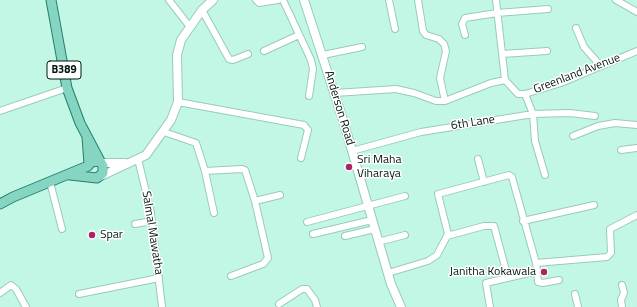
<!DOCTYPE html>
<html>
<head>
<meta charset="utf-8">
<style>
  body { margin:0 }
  canvas { display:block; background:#c2f7e6 }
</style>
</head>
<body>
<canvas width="637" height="307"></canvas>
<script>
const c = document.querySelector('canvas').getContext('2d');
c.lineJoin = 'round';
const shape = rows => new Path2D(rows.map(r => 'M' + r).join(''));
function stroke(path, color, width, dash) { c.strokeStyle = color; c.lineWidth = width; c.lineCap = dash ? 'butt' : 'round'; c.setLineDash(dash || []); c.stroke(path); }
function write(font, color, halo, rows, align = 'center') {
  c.font = font + ' "Titillium Web",sans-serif'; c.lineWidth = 3; c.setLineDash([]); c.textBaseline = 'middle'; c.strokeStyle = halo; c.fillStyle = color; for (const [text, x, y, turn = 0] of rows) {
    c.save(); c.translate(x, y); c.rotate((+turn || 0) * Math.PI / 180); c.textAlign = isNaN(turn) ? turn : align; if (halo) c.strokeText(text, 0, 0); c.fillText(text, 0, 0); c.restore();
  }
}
const street = shape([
  [169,0,190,27],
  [256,0,259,3,278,0],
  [283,0,311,60,313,69,309,96],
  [389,0,395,29],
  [418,0,423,31,426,35,439,39,444,44,446,51,440,78,445,101],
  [496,0,505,80],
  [616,0,637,12],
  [202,10,229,59,233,60,248,54],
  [576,28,584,47,600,65],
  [465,35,462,24,465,18,497,13,548,9],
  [264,51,299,35],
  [502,54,547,51],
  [323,55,362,47],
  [335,93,396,89,414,93,436,101,445,101,491,83,505,80,518,94,525,94,561,83,637,51],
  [525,94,533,114,535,141,545,175],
  [178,102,304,125,308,130,301,158],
  [0,111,67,88],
  [164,132,196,143,205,171,242,169,245,170,255,201,280,195],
  [573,136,598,126,615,123,637,125],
  [621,150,637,148],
  [352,151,421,132,533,114,570,113,595,116],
  [138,159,151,213,162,307],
  [478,159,484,182],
  [205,171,214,213],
  [50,182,62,229],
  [523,221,594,205],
  [307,222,405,196],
  [135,224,152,221],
  [313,234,372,220],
  [345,236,375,229],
  [447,236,484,226,494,226,508,278],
  [378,242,405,235],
  [537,271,538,282,543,283,559,280],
  [388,273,428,261,437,255,448,234,438,194,509,175,512,177,536,263],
  [231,276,263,264,268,258,255,201],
  [622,285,624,293,621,300,622,307],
  [0,293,11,285,16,289,26,307],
  [79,294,159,278],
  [575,294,578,307],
  [279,304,302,289,307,289,315,300,317,307],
  [490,307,486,283,537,271,536,263,607,257,611,253,610,229,637,215]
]);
const secondary = shape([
  [304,0,343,120,391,284,401,307],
  [102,163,125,163],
  [101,176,146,155,171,120,178,102,177,55,181,40,202,10,213,0]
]);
const primary = shape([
  [51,0,67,88,80,123,100,161],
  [87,137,89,164],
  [0,204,13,197,88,166,91,162,100,161,103,166,103,173,97,178,70,175]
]);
const markers = [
  [349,167,4,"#aa246b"],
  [92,235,4,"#aa246b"],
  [544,272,4,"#aa246b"]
];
const shields = [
  [64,70,34]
];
const shieldNames = [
  ["B389",64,70]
];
const streetNames = [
  ["Greenland Avenue",577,74,-21],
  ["Anderson Road",339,108,73],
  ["6th Lane",473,123,-9],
  ["Salmal Mawatha",152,233,81]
];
const poiNames = [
  ["Sri Maha",357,160],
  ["Viharaya",357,174],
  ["Spar",100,235],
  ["Janitha Kokawala",536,272,"right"]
];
stroke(street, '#98cbbb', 8);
stroke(secondary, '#98cbbb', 10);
stroke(primary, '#23806a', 11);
stroke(street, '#fff', 6);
stroke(secondary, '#fff', 8);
stroke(primary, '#85d5c2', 9);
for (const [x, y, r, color] of markers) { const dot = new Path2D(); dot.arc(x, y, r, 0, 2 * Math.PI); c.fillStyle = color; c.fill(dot); stroke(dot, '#fff', 1.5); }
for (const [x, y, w] of shields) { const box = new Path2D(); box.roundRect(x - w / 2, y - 9, w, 18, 3); c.fillStyle = '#fff'; c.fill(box); stroke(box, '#031711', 1); }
write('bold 11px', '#031711', null, shieldNames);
write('12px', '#031711', '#fff', streetNames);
write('12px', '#031711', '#fff', poiNames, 'left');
</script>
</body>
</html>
